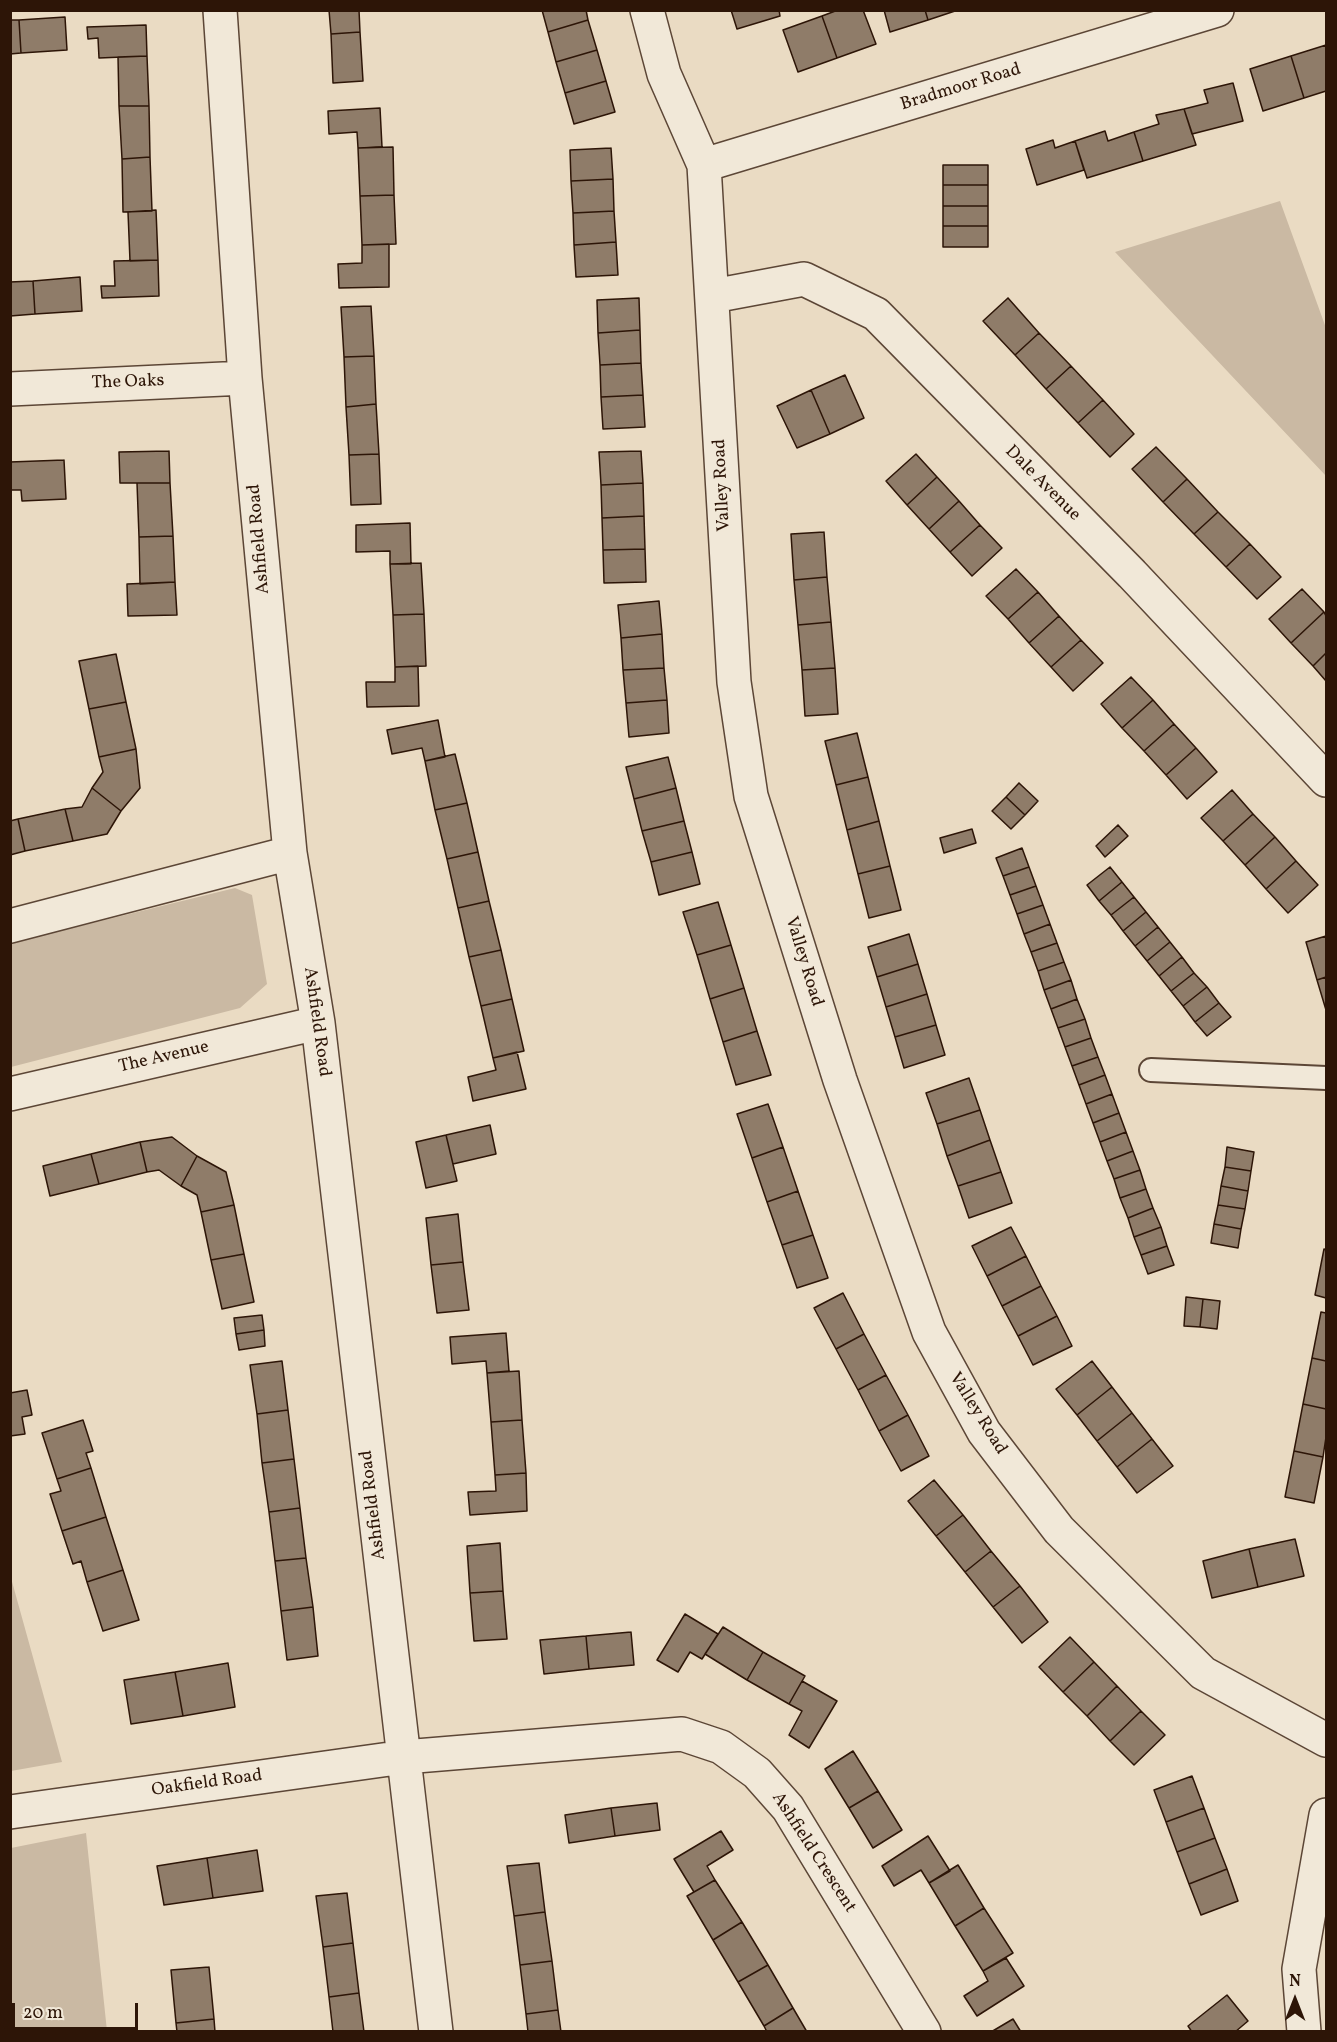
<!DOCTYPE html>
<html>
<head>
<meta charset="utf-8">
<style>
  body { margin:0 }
  #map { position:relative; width:1337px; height:2042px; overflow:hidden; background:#eadbc3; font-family:Vollkorn,serif }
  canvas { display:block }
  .frame { position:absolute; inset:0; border:12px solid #2d1507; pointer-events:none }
  .north { position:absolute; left:1265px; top:1970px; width:60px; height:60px; -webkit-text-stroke:4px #f1e8d8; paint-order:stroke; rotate:0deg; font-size:16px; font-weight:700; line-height:24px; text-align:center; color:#2d1507 }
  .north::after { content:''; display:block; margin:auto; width:21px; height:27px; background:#2d1507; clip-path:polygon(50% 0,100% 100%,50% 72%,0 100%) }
  .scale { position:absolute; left:12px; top:2003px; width:126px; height:27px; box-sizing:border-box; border:3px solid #2d1507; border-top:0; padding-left:8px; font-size:18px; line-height:21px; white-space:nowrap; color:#2d1507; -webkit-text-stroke:4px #f1e8d8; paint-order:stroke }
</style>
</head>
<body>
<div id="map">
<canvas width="1337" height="2042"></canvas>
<div class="frame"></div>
<div class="north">N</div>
<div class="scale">20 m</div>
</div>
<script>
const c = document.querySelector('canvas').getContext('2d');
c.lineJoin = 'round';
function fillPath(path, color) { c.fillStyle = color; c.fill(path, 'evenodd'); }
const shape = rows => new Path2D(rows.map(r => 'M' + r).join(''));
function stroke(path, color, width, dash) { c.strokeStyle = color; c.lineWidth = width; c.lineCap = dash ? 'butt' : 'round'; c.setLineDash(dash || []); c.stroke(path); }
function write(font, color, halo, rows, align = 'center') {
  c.font = font + ' Vollkorn,serif'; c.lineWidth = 6; c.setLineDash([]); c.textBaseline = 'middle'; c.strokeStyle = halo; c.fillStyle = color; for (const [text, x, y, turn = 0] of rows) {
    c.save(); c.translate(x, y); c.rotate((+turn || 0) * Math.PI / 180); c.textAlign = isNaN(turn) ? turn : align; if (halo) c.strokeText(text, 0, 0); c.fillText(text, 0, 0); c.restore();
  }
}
const green = shape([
  [1280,201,1326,328,1326,476,1115,252],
  [235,888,252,895,267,984,240,1008,11,1067,11,943],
  [11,1578,62,1762,11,1771,10,1771],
  [86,1833,107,2031,11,2031,11,1848]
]);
const building = shape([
  [329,10,359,10,360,32,331,34,329,10],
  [542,10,586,10,588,20,548,32,542,10],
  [731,10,779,10,780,16,737,29,731,10],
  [838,10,863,10,876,44,837,58,822,16,838,10],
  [884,10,925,10,928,20,890,32,884,10],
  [925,10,958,10,928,20,925,10],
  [822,16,837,58,798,72,783,30,822,16],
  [65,17,67,50,21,53,19,20,65,17],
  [10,20,19,20,21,53,10,54,10,20],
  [588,20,597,50,556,62,548,32,588,20],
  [146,25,147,56,99,58,98,38,88,39,87,27,146,25],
  [360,32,363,81,333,83,331,34,360,32],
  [1326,45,1326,91,1304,98,1291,56,1326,45],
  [597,50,606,81,565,93,556,62,597,50],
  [147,56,149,106,119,106,118,57,147,56],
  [1291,56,1304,98,1263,111,1250,69,1291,56],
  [606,81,615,112,574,124,565,93,606,81],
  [1233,83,1243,121,1192,134,1184,109,1208,103,1204,90,1233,83],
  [119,106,149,106,150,157,122,159,119,106],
  [380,108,382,147,358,148,357,132,329,134,328,111,380,108],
  [1184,109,1196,145,1143,161,1134,132,1159,124,1156,115,1184,109],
  [1105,131,1108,141,1134,132,1143,161,1087,178,1075,141,1105,131],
  [1053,140,1055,148,1075,141,1084,170,1037,185,1026,149,1053,140],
  [393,147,394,195,360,196,358,148,393,147],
  [611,148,613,179,571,181,570,150,611,148],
  [150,157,152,211,123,212,122,159,150,157],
  [943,165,988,165,988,185,943,185,943,165],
  [613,179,614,211,573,213,571,181,613,179],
  [943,185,988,185,988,206,943,206,943,185],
  [394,195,396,244,362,245,360,196,394,195],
  [943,206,988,206,988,226,943,226,943,206],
  [156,210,158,260,130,261,128,212,156,210],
  [614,211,616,242,574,245,573,213,614,211],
  [943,226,988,226,988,247,943,247,943,226],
  [616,242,618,275,576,277,574,245,616,242],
  [389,244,389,287,339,288,338,264,362,263,362,245,389,244],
  [158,260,159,296,102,298,101,286,115,286,114,261,158,260],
  [80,277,82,311,35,314,33,281,80,277],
  [33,281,35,314,10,316,10,282,33,281],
  [639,298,640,330,598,333,597,300,639,298],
  [1008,298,1039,333,1015,355,983,321,1008,298],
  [371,306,374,356,344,357,341,307,371,306],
  [640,330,641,363,600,365,598,333,640,330],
  [1039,333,1071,366,1046,389,1015,355,1039,333],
  [374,356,376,404,346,407,344,357,374,356],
  [641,363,643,395,601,397,600,365,641,363],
  [1071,366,1103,400,1078,423,1046,389,1071,366],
  [845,375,864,418,830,434,811,390,845,375],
  [811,390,830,434,797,448,777,406,811,390],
  [643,395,645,427,603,429,601,397,643,395],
  [1103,400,1134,434,1110,457,1078,423,1103,400],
  [376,404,379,454,349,455,346,407,376,404],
  [1156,447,1187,479,1163,502,1132,469,1156,447],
  [169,451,170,483,120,483,119,452,169,451],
  [641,451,643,483,601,485,599,452,641,451],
  [379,454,381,504,351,505,349,455,379,454],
  [916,454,937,477,907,505,886,481,916,454],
  [64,460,66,499,22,501,21,490,11,490,10,462,64,460],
  [937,477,959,501,929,529,907,505,937,477],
  [1187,479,1218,512,1194,534,1163,502,1187,479],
  [137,483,170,483,173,536,139,537,137,483],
  [643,483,644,516,602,518,601,485,643,483],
  [959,501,980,525,950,552,929,529,959,501],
  [1218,512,1250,544,1226,567,1194,534,1218,512],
  [644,516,645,549,603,550,602,518,644,516],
  [410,523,411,564,390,564,390,551,356,552,356,525,410,523],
  [980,525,1002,548,972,576,950,552,980,525],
  [824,532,827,577,794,580,791,534,824,532],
  [173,536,175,582,140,584,139,537,173,536],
  [1250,544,1281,577,1257,599,1226,567,1250,544],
  [645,549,646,582,604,583,603,550,645,549],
  [421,563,424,614,393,615,390,564,421,563],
  [1016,569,1038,592,1008,619,986,596,1016,569],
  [827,577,831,622,798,625,794,580,827,577],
  [175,582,177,615,128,616,127,584,175,582],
  [1302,589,1324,612,1291,643,1269,619,1302,589],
  [1038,592,1059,616,1029,643,1008,619,1038,592],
  [659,601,662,634,621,638,618,605,659,601],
  [1324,612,1326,616,1326,653,1313,666,1291,643,1324,612],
  [424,614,426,666,395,667,393,615,424,614],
  [1059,616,1081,640,1051,667,1029,643,1059,616],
  [831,622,835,668,802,670,798,625,831,622],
  [662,634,664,668,623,670,621,638,662,634],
  [1081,640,1103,663,1073,691,1051,667,1081,640],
  [1326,653,1326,681,1313,666,1326,653],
  [116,654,126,702,89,709,79,661,116,654],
  [418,666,419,706,367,707,366,682,395,682,395,667,418,666],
  [664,668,667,700,626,703,623,670,664,668],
  [835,668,838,714,805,716,802,670,835,668],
  [1131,677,1153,700,1122,728,1101,704,1131,677],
  [667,700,669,733,629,737,626,703,667,700],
  [1153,700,1174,724,1144,751,1122,728,1153,700],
  [126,702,136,749,99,757,89,709,126,702],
  [438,720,445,757,425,761,422,748,392,754,387,730,438,720],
  [1174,724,1196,748,1166,775,1144,751,1174,724],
  [857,733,868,777,836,785,825,741,857,733],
  [1196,748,1217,772,1187,799,1166,775,1196,748],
  [136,749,140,788,121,811,92,788,103,772,99,757,136,749],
  [455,754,467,803,435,810,425,761,455,754],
  [668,757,676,788,634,799,626,767,668,757],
  [868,777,879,821,847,830,836,785,868,777],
  [1019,783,1038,801,1025,815,1006,797,1019,783],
  [92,788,121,811,107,834,73,841,65,809,82,807,92,788],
  [676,788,684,821,642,831,634,799,676,788],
  [1232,790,1253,814,1223,841,1201,818,1232,790],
  [1006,797,1025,815,1011,829,992,811,1006,797],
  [467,803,478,852,447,859,435,810,467,803],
  [65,809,73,841,25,851,18,819,65,809],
  [1253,814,1275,837,1245,865,1223,841,1253,814],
  [18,819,25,851,10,855,10,821,18,819],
  [684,821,692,852,651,862,642,831,684,821],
  [879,821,890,866,858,874,847,830,879,821],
  [1118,825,1128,836,1105,857,1096,846,1118,825],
  [972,829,976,843,944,853,940,838,972,829],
  [1275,837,1296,861,1266,889,1245,865,1275,837],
  [1022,848,1029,867,1003,876,996,858,1022,848],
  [478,852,489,901,458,908,447,859,478,852],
  [692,852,700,884,659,895,651,862,692,852],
  [1296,861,1318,885,1288,913,1266,889,1296,861],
  [890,866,901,910,869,918,858,874,890,866],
  [1029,867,1036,886,1010,895,1003,876,1029,867],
  [1110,867,1122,882,1099,901,1087,885,1110,867],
  [1122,882,1134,897,1111,915,1099,901,1122,882],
  [1036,886,1043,905,1017,914,1010,895,1036,886],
  [1134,897,1146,912,1123,931,1111,915,1134,897],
  [489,901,501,950,469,957,458,908,489,901],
  [718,902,731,945,697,955,683,912,718,902],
  [1043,905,1050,924,1024,934,1017,914,1043,905],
  [1146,912,1158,927,1135,946,1123,931,1146,912],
  [1050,924,1057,943,1031,952,1024,934,1050,924],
  [1158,927,1170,942,1147,961,1135,946,1158,927],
  [909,934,918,964,877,977,868,947,909,934],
  [1326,936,1326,977,1317,980,1306,942,1326,936],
  [1170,942,1182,957,1159,976,1147,961,1170,942],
  [1057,943,1064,962,1038,971,1031,952,1057,943],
  [731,945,744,988,710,999,697,955,731,945],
  [501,950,512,999,481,1006,469,957,501,950],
  [1182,957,1194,973,1171,991,1159,976,1182,957],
  [1064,962,1071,980,1044,990,1038,971,1064,962],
  [918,964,927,994,886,1007,877,977,918,964],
  [1194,973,1207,987,1183,1006,1171,991,1194,973],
  [1326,977,1326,1010,1317,980,1326,977],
  [1071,980,1077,999,1051,1009,1044,990,1071,980],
  [1207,987,1219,1003,1195,1022,1183,1006,1207,987],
  [744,988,757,1031,723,1042,710,999,744,988],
  [927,994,936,1025,895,1037,886,1007,927,994],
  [512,999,524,1051,493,1058,481,1006,512,999],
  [1077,999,1085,1019,1058,1028,1051,1009,1077,999],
  [1219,1003,1231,1017,1207,1036,1195,1022,1219,1003],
  [1085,1019,1091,1038,1065,1047,1058,1028,1085,1019],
  [936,1025,945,1055,904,1068,895,1037,936,1025],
  [757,1031,771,1075,736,1085,723,1042,757,1031],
  [1091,1038,1098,1057,1072,1066,1065,1047,1091,1038],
  [517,1052,526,1089,473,1101,468,1077,496,1070,493,1058,517,1052],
  [1098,1057,1105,1075,1079,1085,1072,1066,1098,1057],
  [1105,1075,1112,1094,1086,1104,1079,1085,1105,1075],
  [969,1078,980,1110,937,1124,926,1093,969,1078],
  [1112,1094,1119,1113,1093,1123,1086,1104,1112,1094],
  [768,1104,783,1147,752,1158,737,1114,768,1104],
  [980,1110,990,1140,947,1156,937,1124,980,1110],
  [1119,1113,1126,1132,1100,1142,1093,1123,1119,1113],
  [490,1125,496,1154,453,1164,446,1135,490,1125],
  [1126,1132,1133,1151,1107,1161,1100,1142,1126,1132],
  [446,1135,457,1181,426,1188,416,1142,446,1135],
  [172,1137,197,1156,181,1186,159,1170,147,1172,140,1142,172,1137],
  [990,1140,1001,1172,958,1186,947,1156,990,1140],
  [140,1142,147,1172,99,1184,91,1154,140,1142],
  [783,1147,798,1191,767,1202,752,1158,783,1147],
  [1227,1147,1254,1152,1251,1171,1225,1167,1227,1147],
  [1133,1151,1140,1170,1114,1179,1107,1161,1133,1151],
  [91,1154,99,1184,50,1196,43,1166,91,1154],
  [197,1156,226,1172,234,1205,201,1212,197,1195,181,1186,197,1156],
  [1225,1167,1251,1171,1248,1191,1221,1186,1225,1167],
  [1140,1170,1146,1189,1120,1198,1114,1179,1140,1170],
  [1001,1172,1012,1203,969,1218,958,1186,1001,1172],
  [1221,1186,1248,1191,1245,1209,1218,1205,1221,1186],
  [1146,1189,1153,1208,1128,1218,1120,1198,1146,1189],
  [798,1191,813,1235,782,1245,767,1202,798,1191],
  [234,1205,244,1254,211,1260,201,1212,234,1205],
  [1218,1205,1245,1209,1241,1229,1214,1224,1218,1205],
  [1153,1208,1161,1227,1134,1237,1128,1218,1153,1208],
  [458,1214,463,1262,431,1265,426,1218,458,1214],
  [1214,1224,1241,1229,1238,1248,1211,1243,1214,1224],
  [1011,1227,1026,1256,987,1276,972,1246,1011,1227],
  [1161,1227,1167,1246,1141,1255,1134,1237,1161,1227],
  [813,1235,828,1278,797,1288,782,1245,813,1235],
  [1167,1246,1174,1265,1148,1274,1141,1255,1167,1246],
  [1324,1249,1326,1250,1326,1298,1315,1295,1324,1249],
  [244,1254,254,1302,222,1309,211,1260,244,1254],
  [1026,1256,1041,1286,1002,1306,987,1276,1026,1256],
  [463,1262,469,1310,437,1313,431,1265,463,1262],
  [1041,1286,1057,1316,1018,1336,1002,1306,1041,1286],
  [843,1293,864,1334,836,1349,814,1308,843,1293],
  [1186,1297,1203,1299,1200,1327,1184,1326,1186,1297],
  [1203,1299,1220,1301,1217,1329,1200,1327,1203,1299],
  [1321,1312,1326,1313,1326,1361,1312,1358,1321,1312],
  [262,1315,264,1330,236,1334,234,1318,262,1315],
  [1057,1316,1072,1346,1033,1365,1018,1336,1057,1316],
  [264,1330,265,1346,239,1350,236,1334,264,1330],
  [506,1333,509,1371,487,1373,486,1361,452,1364,450,1337,506,1333],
  [864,1334,886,1375,858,1390,836,1349,864,1334],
  [1312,1358,1326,1361,1326,1409,1303,1404,1312,1358],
  [282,1361,288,1410,257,1414,250,1365,282,1361],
  [1092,1361,1112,1387,1077,1415,1056,1389,1092,1361],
  [519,1371,522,1420,491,1422,487,1373,519,1371],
  [886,1375,908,1415,879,1431,858,1390,886,1375],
  [1112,1387,1132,1413,1097,1441,1077,1415,1112,1387],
  [27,1390,32,1415,22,1417,25,1434,10,1436,10,1393,27,1390],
  [1303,1404,1326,1409,1326,1437,1323,1457,1294,1451,1303,1404],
  [288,1410,294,1459,262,1463,257,1414,288,1410],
  [1132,1413,1152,1439,1117,1467,1097,1441,1132,1413],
  [908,1415,929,1456,901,1471,879,1431,908,1415],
  [83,1420,93,1451,86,1453,91,1468,57,1479,42,1433,83,1420],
  [522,1420,526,1473,495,1475,491,1422,522,1420],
  [1152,1439,1173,1466,1137,1493,1117,1467,1152,1439],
  [1294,1451,1323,1457,1314,1503,1285,1497,1294,1451],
  [294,1459,300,1508,269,1512,262,1463,294,1459],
  [91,1468,106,1517,62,1531,50,1494,61,1491,57,1479,91,1468],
  [526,1473,527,1511,470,1515,468,1492,496,1491,495,1475,526,1473],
  [934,1480,963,1515,936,1536,908,1501,934,1480],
  [300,1508,306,1558,275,1561,269,1512,300,1508],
  [963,1515,991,1551,965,1572,936,1536,963,1515],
  [106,1517,123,1570,87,1582,81,1561,73,1564,62,1531,106,1517],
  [1295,1539,1304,1576,1258,1587,1249,1549,1295,1539],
  [500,1543,503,1591,470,1593,467,1546,500,1543],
  [1249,1549,1258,1587,1212,1598,1203,1561,1249,1549],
  [991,1551,1020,1586,993,1607,965,1572,991,1551],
  [306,1558,313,1607,281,1611,275,1561,306,1558],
  [123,1570,139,1620,103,1631,87,1582,123,1570],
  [1020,1586,1048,1622,1022,1643,993,1607,1020,1586],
  [503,1591,507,1639,474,1641,470,1593,503,1591],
  [313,1607,318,1656,287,1660,281,1611,313,1607],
  [685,1614,718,1634,702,1659,690,1652,678,1672,657,1660,685,1614],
  [723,1627,763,1652,747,1680,705,1654,723,1627],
  [631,1632,634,1665,589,1669,586,1636,631,1632],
  [586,1636,589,1669,544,1674,540,1640,586,1636],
  [1070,1637,1094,1662,1063,1692,1039,1667,1070,1637],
  [763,1652,805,1676,789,1704,747,1680,763,1652],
  [1094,1662,1117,1686,1087,1716,1063,1692,1094,1662],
  [228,1663,235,1707,183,1716,175,1672,228,1663],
  [175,1672,183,1716,131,1724,124,1680,175,1672],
  [802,1681,837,1701,809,1748,789,1735,802,1711,789,1704,802,1681],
  [1117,1686,1141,1711,1110,1741,1087,1716,1117,1686],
  [1141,1711,1165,1735,1134,1765,1110,1741,1141,1711],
  [853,1751,878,1791,849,1808,825,1769,853,1751],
  [1192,1776,1204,1808,1166,1822,1154,1790,1192,1776],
  [878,1791,902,1830,873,1848,849,1808,878,1791],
  [657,1803,660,1830,615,1836,611,1808,657,1803],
  [611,1808,615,1836,569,1843,565,1815,611,1808],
  [1204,1808,1215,1838,1177,1852,1166,1822,1204,1808],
  [721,1831,733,1850,707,1866,715,1880,694,1892,674,1859,721,1831],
  [928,1836,950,1871,929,1883,921,1870,894,1886,882,1866,928,1836],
  [1215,1838,1227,1869,1189,1884,1177,1852,1215,1838],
  [257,1850,263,1891,213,1898,207,1858,257,1850],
  [207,1858,213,1898,164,1905,157,1866,207,1858],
  [539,1863,545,1912,514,1916,507,1866,539,1863],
  [958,1865,984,1908,955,1926,929,1883,958,1865],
  [1227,1869,1238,1901,1201,1915,1189,1884,1227,1869],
  [715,1880,742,1922,713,1940,687,1896,715,1880],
  [347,1893,353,1943,323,1947,316,1896,347,1893],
  [984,1908,1013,1953,983,1971,955,1926,984,1908],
  [545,1912,552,1961,520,1965,514,1916,545,1912],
  [742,1922,768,1965,738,1982,713,1940,742,1922],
  [353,1943,359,1993,329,1997,323,1947,353,1943],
  [1006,1958,1024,1986,977,2016,964,1996,988,1981,983,1971,1006,1958],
  [552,1961,558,2010,526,2014,520,1965,552,1961],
  [768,1965,793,2008,764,2026,738,1982,768,1965],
  [209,1967,214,2019,176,2023,171,1970,209,1967],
  [359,1993,364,2032,333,2032,329,1997,359,1993],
  [1227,1995,1248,2021,1235,2032,1192,2032,1188,2026,1227,1995],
  [793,2008,807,2032,767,2032,764,2026,793,2008],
  [558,2010,561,2032,528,2032,526,2014,558,2010],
  [214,2019,215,2032,177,2032,176,2023,214,2019],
  [1013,2019,1021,2032,991,2032,1013,2019]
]);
const service = shape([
  [1151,1070,1326,1078]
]);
const minor = shape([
  [220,10,245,378,290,853,318,1023,436,2032],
  [647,10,664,74,704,165,734,682,751,796,840,1080,929,1332,984,1432,1059,1530,1203,1673,1326,1740],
  [704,165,1217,10],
  [713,296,804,279,876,314,1132,574,1326,780],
  [10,389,245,378],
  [10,926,290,853],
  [10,1094,318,1023],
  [10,1812,404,1757,682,1734,721,1747,757,1773,788,1808,924,2032],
  [1304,2032,1299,1969,1326,1815]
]);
const streetNames = [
  ["Bradmoor Road",961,88,-17],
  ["The Oaks",128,383,-2],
  ["Dale Avenue",1042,484,45],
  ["Valley Road",723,485,-93],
  ["Ashfield Road",260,539,-95],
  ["Valley Road",803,962,73],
  ["Ashfield Road",316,1022,82],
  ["The Avenue",164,1058,-13],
  ["Valley Road",977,1414,58],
  ["Ashfield Road",374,1505,-97],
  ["Oakfield Road",207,1784,-8],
  ["Ashfield Crescent",813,1853,57]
];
fillPath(green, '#cab9a3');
fillPath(building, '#8f7c69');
stroke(building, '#2d1507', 1.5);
stroke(service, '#5c4636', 26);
stroke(minor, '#5c4636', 36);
stroke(service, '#f1e8d8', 22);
stroke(minor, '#f1e8d8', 33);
write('18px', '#2d1507', '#f1e8d8', streetNames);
</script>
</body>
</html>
